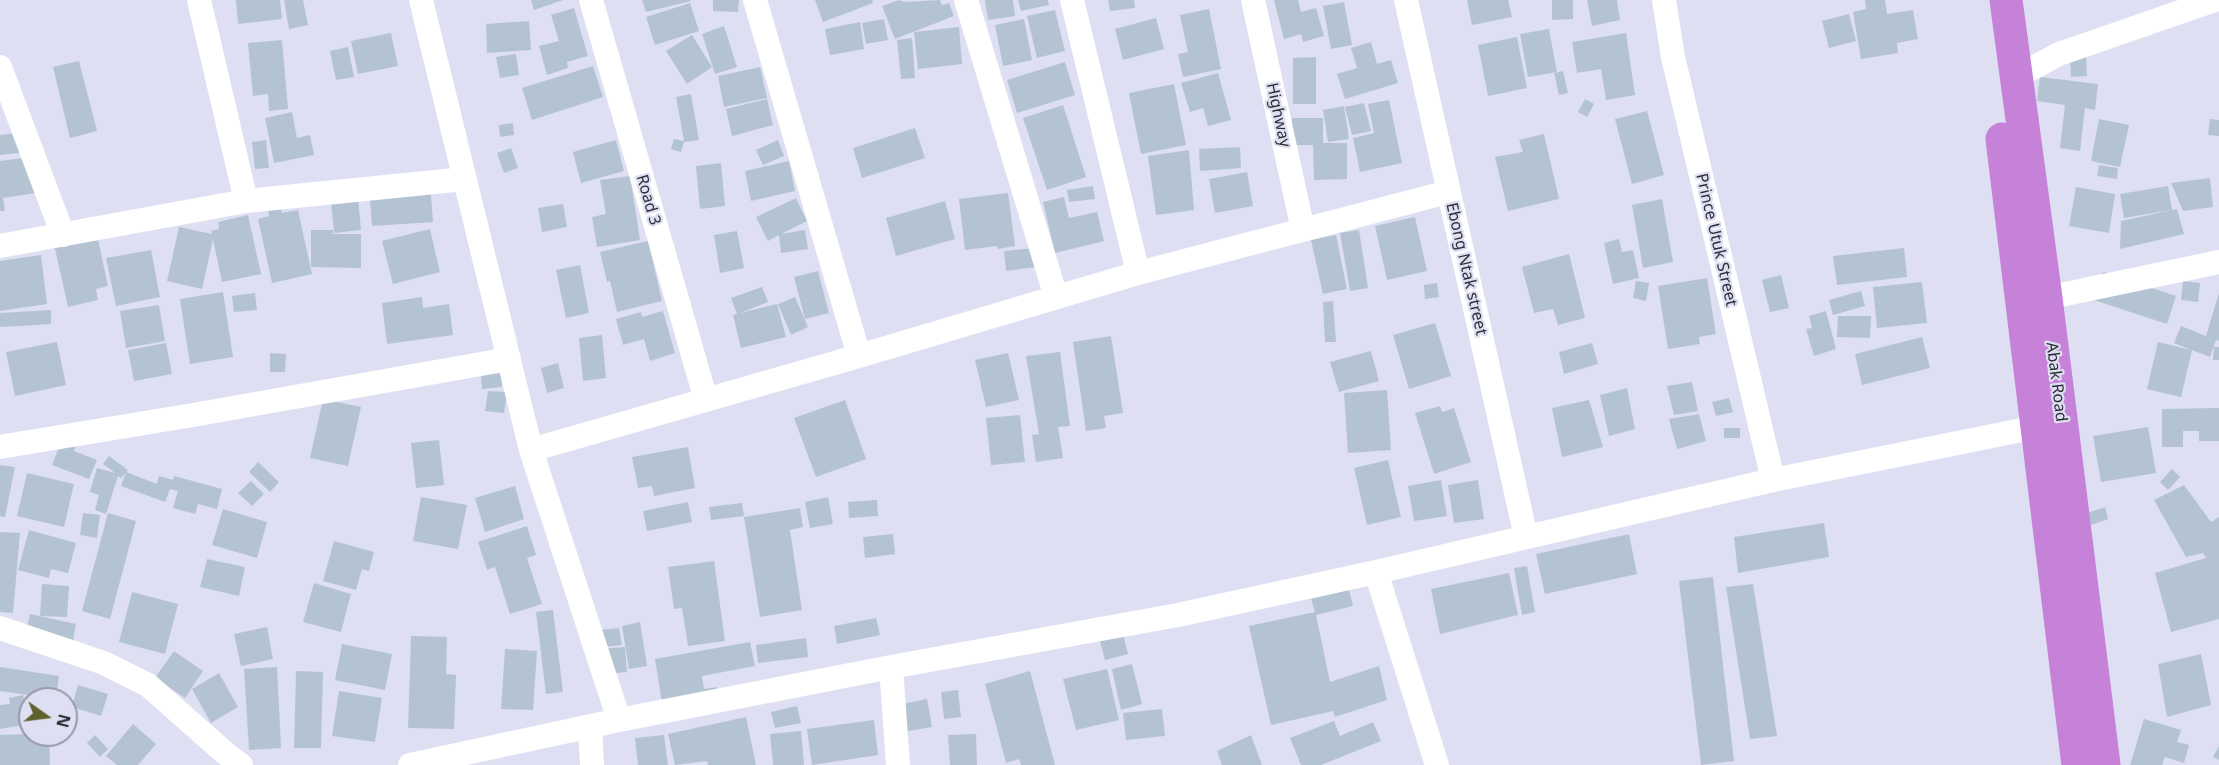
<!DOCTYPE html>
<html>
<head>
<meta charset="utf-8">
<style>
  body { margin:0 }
  #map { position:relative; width:2219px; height:765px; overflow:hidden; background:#dedff3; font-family:"Noto Sans",sans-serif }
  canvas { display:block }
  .north { position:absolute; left:18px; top:687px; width:60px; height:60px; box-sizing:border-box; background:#dedff3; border:2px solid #9798a7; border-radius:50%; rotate:104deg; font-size:16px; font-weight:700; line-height:24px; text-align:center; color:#2d2d35 }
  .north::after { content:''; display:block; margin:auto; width:21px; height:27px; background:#5f602d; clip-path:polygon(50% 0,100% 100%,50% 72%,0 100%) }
</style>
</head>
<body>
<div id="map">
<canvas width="2219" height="765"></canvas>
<div class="north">N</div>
</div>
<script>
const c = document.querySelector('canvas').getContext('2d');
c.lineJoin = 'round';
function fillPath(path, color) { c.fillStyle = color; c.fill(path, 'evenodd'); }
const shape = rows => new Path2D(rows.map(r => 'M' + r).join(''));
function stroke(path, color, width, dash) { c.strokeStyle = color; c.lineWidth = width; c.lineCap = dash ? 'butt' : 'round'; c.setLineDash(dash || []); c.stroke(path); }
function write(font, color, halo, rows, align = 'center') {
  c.font = font + ' "Noto Sans",sans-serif'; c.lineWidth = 4.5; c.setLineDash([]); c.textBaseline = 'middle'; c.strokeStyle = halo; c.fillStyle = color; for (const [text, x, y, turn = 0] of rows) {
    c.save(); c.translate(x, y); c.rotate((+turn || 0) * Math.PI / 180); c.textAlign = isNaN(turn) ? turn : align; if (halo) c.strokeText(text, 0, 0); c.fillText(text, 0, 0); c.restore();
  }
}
const building = shape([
  [236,0,280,0,282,19,238,24],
  [284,0,303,0,308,25,289,29],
  [531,0,563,0,534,10],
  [642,0,690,0,691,1,646,12],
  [713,0,739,0,738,12,713,11],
  [815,0,872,0,873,3,823,22],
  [899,0,905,2,940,0,942,5,949,3,954,16,895,39,882,6],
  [985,0,1013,0,1015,16,988,20],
  [1018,0,1048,0,1049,5,1021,11],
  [1108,0,1134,0,1135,8,1110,11],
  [1274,0,1298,0,1301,12,1316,8,1324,36,1303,42,1301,34,1284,39],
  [1467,0,1508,0,1512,17,1472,25],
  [1552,0,1573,0,1573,19,1552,20],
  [1587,0,1617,0,1620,20,1592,26],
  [1865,0,1885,0,1887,14,1913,10,1918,39,1897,43,1898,53,1861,59,1853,12,1866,9],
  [1344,2,1352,45,1331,49,1323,6],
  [690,3,699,31,655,45,646,17],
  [574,8,588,56,567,62,568,68,547,75,539,46,559,41,551,15],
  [1209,9,1221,69,1183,77,1178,54,1188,52,1180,15],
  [1055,10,1065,51,1037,58,1027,16],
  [1849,14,1856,41,1829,48,1822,21],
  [1156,18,1164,49,1123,60,1115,29],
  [884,19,888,40,866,44,862,23],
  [1024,19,1032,60,1003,66,995,25],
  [529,21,531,50,487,53,486,24],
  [860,22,864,49,830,55,825,29],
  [724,26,737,67,715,74,702,34],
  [959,27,962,64,918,69,914,32],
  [1549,29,1557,72,1528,77,1520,34],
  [391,33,398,66,358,74,351,41],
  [1626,33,1635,95,1606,100,1601,69,1577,73,1572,42],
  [692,35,712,67,687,84,666,51],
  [1517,37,1527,88,1488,96,1478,45],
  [912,38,915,78,901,79,897,40],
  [282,40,288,109,269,111,268,94,253,96,248,43],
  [1371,42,1377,64,1391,60,1398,83,1345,99,1337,74,1357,68,1351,48],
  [348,47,354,77,336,80,330,51],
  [516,54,519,75,500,78,496,57],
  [2086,55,2087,76,2071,77,2070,56],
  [1316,57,1316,104,1293,104,1293,58],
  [79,61,97,131,70,138,53,67],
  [1065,62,1075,95,1017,113,1007,80],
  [593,66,603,97,532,120,522,88],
  [760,67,767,98,724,107,718,76],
  [1563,71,1568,93,1559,95,1554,73],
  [1218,73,1231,120,1208,126,1203,108,1190,112,1181,83],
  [2040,77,2098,84,2095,110,2085,108,2080,151,2060,148,2065,105,2037,101],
  [1174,84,1186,145,1141,154,1129,93],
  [691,94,699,140,684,142,681,152,671,149,674,139,684,141,676,97],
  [767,99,773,125,732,136,726,109],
  [1585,99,1594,104,1587,117,1578,112],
  [1389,100,1402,163,1360,172,1353,138,1374,133,1368,104],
  [1364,103,1371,131,1352,135,1345,107],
  [1063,105,1086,177,1047,190,1023,118],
  [1344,106,1349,139,1328,142,1323,110],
  [1647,111,1664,175,1632,184,1615,119],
  [292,112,297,138,310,135,314,155,274,163,265,118],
  [1292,118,1323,118,1323,143,1347,143,1347,179,1314,180,1313,145,1292,145],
  [2099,119,2129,125,2120,167,2091,161],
  [2210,119,2219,120,2219,136,2208,135],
  [513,123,514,135,500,137,499,125],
  [915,128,925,158,862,178,853,148],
  [26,132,28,152,0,155,0,135],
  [1544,134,1559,199,1508,211,1495,157,1523,152,1519,140],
  [266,140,269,168,255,169,252,142],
  [616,140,624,171,581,183,573,152],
  [778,140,784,156,763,165,756,150],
  [1240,147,1241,168,1200,171,1199,149],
  [511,148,518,168,504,173,497,153],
  [1189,150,1194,210,1156,215,1148,156],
  [31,157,36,193,3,198,5,211,0,211,0,161],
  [789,161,795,191,751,201,745,171],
  [721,163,725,206,700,209,696,166],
  [2099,165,2118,168,2117,179,2097,176],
  [1247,172,1253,206,1215,213,1209,179],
  [630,176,640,240,597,247,592,217,606,214,600,180],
  [2210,178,2213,207,2183,211,2171,183],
  [430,182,433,222,372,226,369,186],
  [1093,186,1095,199,1069,202,1067,190],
  [2168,186,2172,210,2124,218,2120,194],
  [357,187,361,230,334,233,331,203],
  [2076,187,2115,194,2109,233,2069,226],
  [1008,193,1015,246,998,249,997,246,965,250,959,199],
  [1064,197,1069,218,1097,212,1104,241,1055,253,1043,202],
  [796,198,807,221,781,234,805,230,808,249,781,253,779,235,768,241,756,217],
  [1662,199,1673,262,1643,268,1632,205],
  [280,201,282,213,298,210,312,274,272,283,258,219,269,216,267,204],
  [945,201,955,239,896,256,886,218],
  [563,204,567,227,542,232,538,208],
  [2177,209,2184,234,2120,249,2121,221],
  [248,215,261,274,222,282,213,239,202,289,167,281,179,227,212,234,211,231,219,229,218,222],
  [1415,217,1427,271,1387,280,1375,226],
  [430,229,440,272,393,284,382,241],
  [311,230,333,230,333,234,361,234,361,268,311,267],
  [1359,230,1368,288,1350,291,1340,233],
  [737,231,744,268,720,273,714,235],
  [97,235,108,286,96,289,98,300,68,307,54,244],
  [1336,235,1347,289,1323,294,1311,240],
  [1619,239,1622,252,1633,250,1639,278,1613,284,1604,243],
  [648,241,662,301,617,312,610,281,607,282,600,252],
  [1034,248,1036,267,1006,271,1004,251],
  [1904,248,1907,277,1837,285,1833,256],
  [151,250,160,297,116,306,106,258],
  [1569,254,1585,318,1558,325,1553,309,1534,313,1522,267],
  [41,255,47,304,0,311,0,261],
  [580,265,589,313,566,318,556,270],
  [818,271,829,313,805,319,794,277],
  [2103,272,2176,296,2167,324,2094,300],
  [1781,275,1789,308,1770,312,1762,280],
  [1707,278,1716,334,1699,337,1700,344,1668,349,1658,286],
  [1636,281,1649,283,1646,301,1633,298],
  [2183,281,2200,283,2198,302,2181,300],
  [1922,282,1927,323,1877,328,1873,287],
  [1437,283,1439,297,1425,299,1424,285],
  [762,287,768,302,740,313,777,304,786,337,741,348,733,315,737,314,731,298],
  [1861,291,1865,306,1833,315,1829,300],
  [223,292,233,357,190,364,180,299],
  [255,293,257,310,234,312,232,296],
  [2219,293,2219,341,2216,340,2210,357,2192,350,2181,397,2147,389,2158,342,2191,350,2174,343,2181,326,2206,336],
  [422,297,423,308,449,304,453,335,387,344,382,303],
  [795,297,808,327,791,335,778,304],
  [1333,301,1336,342,1325,342,1323,302],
  [159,305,165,341,126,348,120,311],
  [51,310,51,324,0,327,0,313],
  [663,311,675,353,650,361,644,339,623,345,616,319,641,312,642,317],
  [1826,311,1836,349,1814,356,1806,329,1812,328,1809,316],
  [1838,316,1871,316,1870,338,1837,337],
  [1435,323,1451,376,1409,389,1393,335],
  [602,335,606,378,583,381,579,338],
  [1111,336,1123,413,1104,416,1106,428,1086,431,1073,342],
  [1922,337,1930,368,1862,385,1855,354],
  [57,342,66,385,15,396,6,352],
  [166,343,172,374,134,381,128,350],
  [1592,343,1598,364,1564,374,1559,352],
  [2214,347,2219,347,2219,360,2213,360],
  [1371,351,1379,381,1339,392,1330,362],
  [1060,352,1070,426,1058,427,1063,458,1036,462,1032,435,1039,434,1026,356],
  [270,353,286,354,285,372,270,372],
  [1008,353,1019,400,986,407,975,360],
  [500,362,502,387,482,389,480,364],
  [558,363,564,388,547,393,541,368],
  [1692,382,1698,411,1674,415,1667,386],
  [1627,388,1635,429,1609,436,1600,395],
  [1387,390,1391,450,1348,453,1344,393],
  [488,391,507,392,504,413,485,411],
  [1729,398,1733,412,1716,416,1712,402],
  [323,399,361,407,348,466,310,458],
  [845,400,866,459,816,477,794,418],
  [1589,400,1603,447,1562,457,1552,408],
  [1440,406,1442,412,1454,408,1471,462,1434,474,1415,413],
  [2219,408,2219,441,2199,441,2199,431,2183,431,2183,447,2162,447,2162,409],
  [1699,414,1706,441,1677,449,1669,419],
  [1020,415,1025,462,991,465,986,418],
  [2148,427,2156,473,2101,482,2093,436],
  [1724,428,1740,428,1740,438,1724,438],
  [64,434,78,439,74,451,97,460,89,479,52,465],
  [439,440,444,485,416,488,411,443],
  [688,447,695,488,654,496,652,486,638,488,632,457],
  [109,456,128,470,121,478,118,476,106,514,95,510,99,495,90,492,97,468,115,473,103,464],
  [1388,460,1401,517,1367,525,1354,468],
  [258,462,279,482,270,492,249,472],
  [0,465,15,467,5,517,0,516],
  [2172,469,2180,477,2168,490,2160,482],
  [126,472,157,484,159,476,173,480,174,476,222,489,217,509,198,504,195,514,173,508,178,491,170,489,165,502,121,486],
  [27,473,74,484,64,527,17,516],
  [1441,480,1447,516,1414,521,1408,486],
  [1478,480,1484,519,1454,523,1448,485],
  [251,481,264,494,252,506,238,493],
  [2184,485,2211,522,2219,517,2219,619,2171,632,2155,573,2206,558,2203,553,2186,557,2154,500],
  [515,486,524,519,485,532,475,498],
  [421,497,467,505,458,549,413,541],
  [828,497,833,524,810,528,805,502],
  [877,500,878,516,849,518,848,502],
  [688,502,692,522,647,531,643,511],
  [742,503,744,516,711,520,709,507],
  [2105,507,2108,519,2091,525,2087,513],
  [800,508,803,527,790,530,802,610,760,617,744,517],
  [223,509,267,522,257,558,212,545],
  [83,513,100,515,97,538,80,535],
  [108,513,136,521,110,619,82,611],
  [1824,523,1829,557,1738,573,1734,537],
  [527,526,536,555,527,558,542,604,510,614,495,567,487,570,478,542],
  [29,530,76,543,68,573,51,569,49,578,18,570],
  [0,532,20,533,13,613,0,612],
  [893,534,895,554,865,558,863,537],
  [1629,534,1637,574,1545,594,1536,554],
  [334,541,374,552,369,571,362,569,356,590,323,581],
  [207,559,245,567,239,596,200,587],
  [714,561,725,641,688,646,682,608,674,609,668,567],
  [1527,566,1535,612,1522,615,1514,568],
  [1509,573,1518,615,1440,634,1431,589],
  [1713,577,1734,761,1701,765,1679,581],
  [314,583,351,594,341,632,303,622],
  [42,584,69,586,67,617,40,616],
  [1753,584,1777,736,1750,739,1726,587],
  [1349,590,1353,606,1316,615,1330,682,1379,666,1387,700,1335,717,1333,711,1271,725,1249,626,1315,612,1311,599],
  [132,592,178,604,165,654,119,642],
  [553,610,563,692,546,694,536,612],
  [30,614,76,624,73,641,26,631],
  [876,618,880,635,837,644,834,626],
  [640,622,647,666,629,669,622,626],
  [267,627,273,659,241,666,234,634],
  [619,628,622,645,594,648,592,631],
  [1123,634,1128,654,1105,660,1100,641],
  [411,636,447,637,446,674,456,675,454,729,408,728],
  [806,638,808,657,758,663,756,645],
  [750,642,755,666,702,676,704,689,717,687,718,693,662,703,655,659],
  [342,644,392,654,385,690,335,680],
  [625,647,627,672,601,674,599,649],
  [505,649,537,651,533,710,501,709],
  [174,651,203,671,185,698,155,678],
  [2201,654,2211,705,2167,717,2158,664],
  [1132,664,1142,704,1121,710,1112,669],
  [0,667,59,676,56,699,0,691],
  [277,667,281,748,249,750,244,669],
  [1107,669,1119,720,1076,730,1063,679],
  [296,671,323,672,321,748,294,748],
  [1030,671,1055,765,1021,765,1019,759,1006,763,985,684],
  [219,673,238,707,211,723,192,689],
  [78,685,108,694,101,716,72,707],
  [958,690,961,717,944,719,941,692],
  [339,691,382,698,375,742,332,736],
  [23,695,28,724,0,729,0,705,10,704,9,698],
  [927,699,932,727,903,732,898,705],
  [797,706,801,723,775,728,771,712],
  [1162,709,1165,736,1126,740,1123,713],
  [746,717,756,765,708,765,707,761,675,765,668,734],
  [2144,719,2181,730,2177,742,2189,745,2184,763,2165,757,2162,765,2130,765],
  [874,720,878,755,812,765,807,729],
  [1334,721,1340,736,1373,722,1381,741,1321,765,1301,765,1290,738],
  [133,724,156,744,138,765,117,765,106,756],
  [801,731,804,765,773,765,770,734],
  [30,734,49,735,50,765,0,765,0,735],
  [976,734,977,765,950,765,948,735],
  [95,735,108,749,100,757,87,743],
  [664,735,668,765,638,765,635,738],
  [1251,735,1262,765,1222,765,1217,751],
  [2219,746,2219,760,2213,757]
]);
const minor = shape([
  [199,0,246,201],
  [421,0,531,450,619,720],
  [591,0,706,400],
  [755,0,859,356],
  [966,0,1056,297],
  [1072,0,1138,273],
  [1253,0,1303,230],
  [1406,0,1526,537],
  [1664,0,1673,57,1773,480],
  [0,67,63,235],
  [2016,77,2059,54,2215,0],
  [0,246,246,201,465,179],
  [2046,298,2219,262],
  [0,447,193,415,509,359],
  [531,450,859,356,1138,273,1448,192],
  [1376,572,1437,765],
  [0,628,104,663,148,685,225,753,241,765],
  [891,667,898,765],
  [590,727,592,765],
  [410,765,619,720,891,667,1178,615,1376,572,1773,480,2037,427]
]);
const highway = shape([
  [2006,0,2046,298,2104,765],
  [2002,139,2078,765]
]);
const streetNames = [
  ["Highway",1278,115,78],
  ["Road 3",648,200,74],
  ["Prince Utuk Street",1716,240,77],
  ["Ebong Ntak street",1466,269,77],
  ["Abak Road",2056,382,83]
];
fillPath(building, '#b4c3d2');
stroke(minor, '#fff', 24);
stroke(highway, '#c681d8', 33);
write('16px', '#2d2d35', '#dedff3', streetNames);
</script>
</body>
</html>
